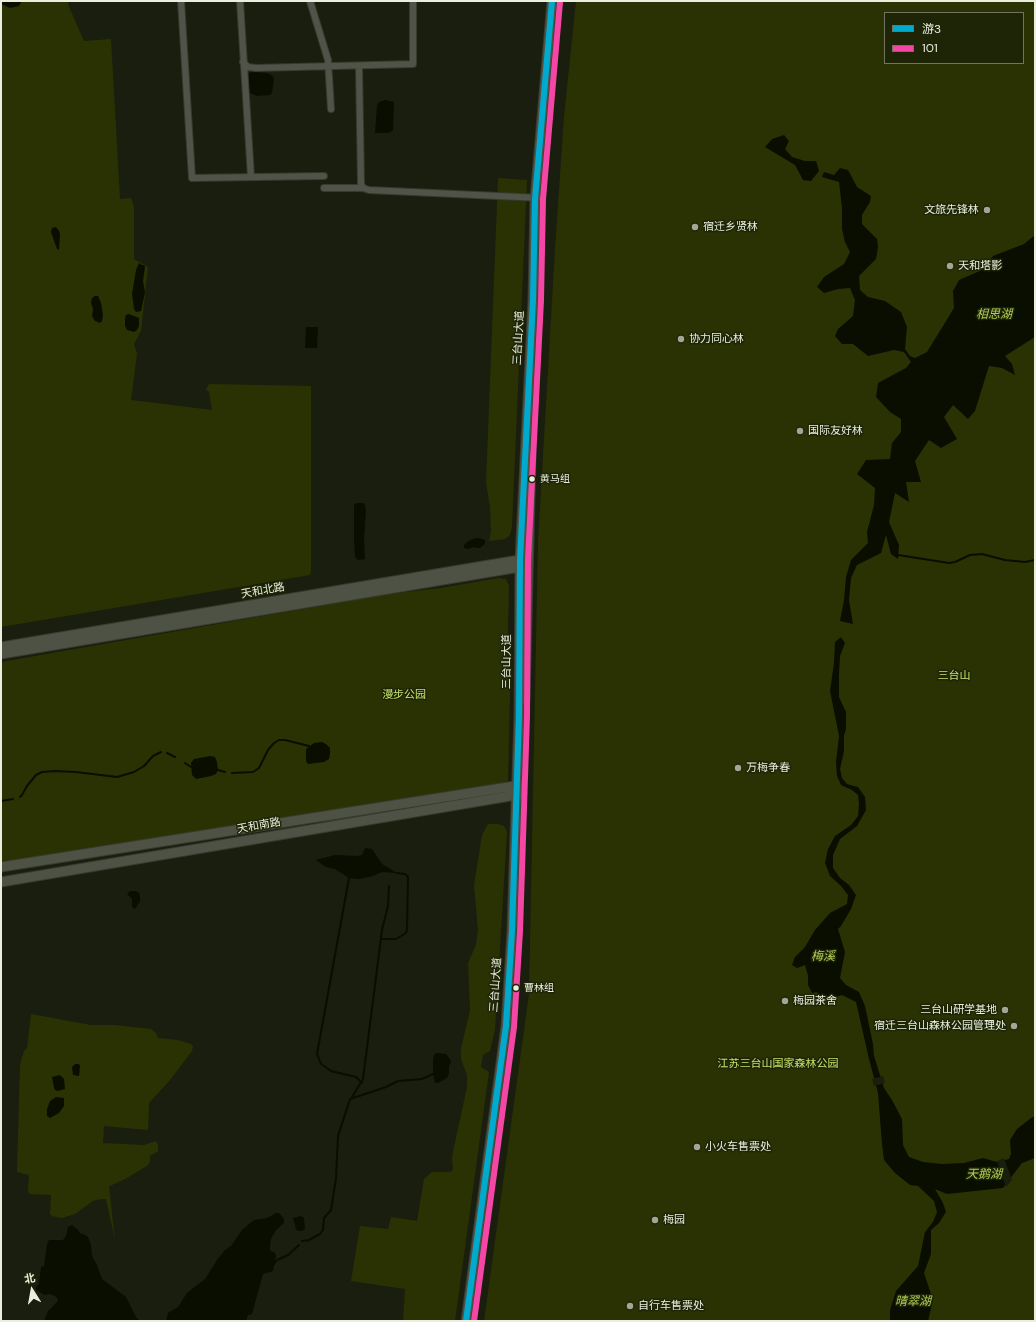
<!DOCTYPE html>
<html>
<head>
<meta charset="utf-8">
<style>
  body { margin:0 }
  #map { position:relative; width:1036px; height:1322px; overflow:hidden; background:#1a1e0e; font-family:"DM Sans","Noto Sans SC",sans-serif }
  canvas { display:block }
  .frame { position:absolute; inset:0; border:2px solid #eaefdd; pointer-events:none }
  .legend { position:absolute; left:884px; top:12px; width:140px; height:52px; box-sizing:border-box; background:#1e2507; border:1px solid #70765d; margin:0; padding:5px 7px; list-style:none; font-size:12px; color:#eaefdd }
  .legend li { display:flex; align-items:center; gap:8px; height:20px }
  .legend b { width:20px; border:1px solid #70765d }
  .north { position:absolute; left:12px; top:1270px; width:40px; height:40px; -webkit-text-stroke:3px #1e2507; paint-order:stroke; rotate:349deg; font-size:11px; font-weight:700; line-height:16px; text-align:center; color:#eaefdd }
  .north::after { content:''; display:block; margin:auto; width:14px; height:18px; background:#eaefdd; clip-path:polygon(50% 0,100% 100%,50% 72%,0 100%) }
</style>
</head>
<body>
<div id="map">
<canvas width="1036" height="1322"></canvas>
<div class="frame"></div>
<ul class="legend">
<li><b style="height:5px;background:#00a9ce"></b>游3</li>
<li><b style="height:5px;background:#f346a5"></b>101</li>
</ul>
<div class="north">北</div>
</div>
<script>
const c = document.querySelector('canvas').getContext('2d');
c.lineJoin = 'round';
function fillPath(path, color) { c.fillStyle = color; c.fill(path, 'evenodd'); }
const shape = rows => new Path2D(rows.map(r => 'M' + r).join(''));
function stroke(path, color, width, dash) { c.strokeStyle = color; c.lineWidth = width; c.lineCap = dash ? 'butt' : 'round'; c.setLineDash(dash || []); c.stroke(path); }
function write(font, color, halo, rows, align = 'center') {
  c.font = font + ' "DM Sans","Noto Sans SC",sans-serif'; c.lineWidth = 3; c.setLineDash([]); c.textBaseline = 'middle'; c.strokeStyle = halo; c.fillStyle = color; for (const [text, x, y, turn = 0] of rows) {
    c.save(); c.translate(x, y); c.rotate((+turn || 0) * Math.PI / 180); c.textAlign = isNaN(turn) ? turn : align; if (halo) c.strokeText(text, 0, 0); c.fillText(text, 0, 0); c.restore();
  }
}
const green = shape([
  [1,1,68,1,69,7,84,41,111,39,120,199,131,198,134,207,134,259,148,267,141,331,134,344,137,354,131,400,212,410,209,392,206,389,209,384,311,386,311,571,310,575,1,627],
  [576,1,1035,1,1035,1321,484,1321,529,994,538,542,555,249,564,117],
  [885,13,1023,13,1023,63,885,63],
  [498,178,527,180,512,526,511,532,509,536,505,539,489,541,491,532,490,507,486,483],
  [498,578,506,579,509,586,507,666,510,693,508,781,501,784,1,863,1,662,388,594,441,588],
  [488,824,498,824,504,826,507,832,495,1030,490,1051,483,1055,481,1067,489,1072,455,1321,403,1321,405,1289,351,1281,360,1226,388,1229,391,1217,417,1221,424,1179,432,1172,450,1172,453,1170,452,1158,454,1147,467,1087,467,1075,461,1059,461,1049,470,1010,468,963,476,945,478,930,474,885,482,835],
  [31,1014,91,1025,114,1025,151,1029,156,1033,158,1038,178,1040,191,1044,193,1047,192,1051,170,1080,149,1103,148,1130,104,1126,103,1143,144,1145,156,1141,158,1145,158,1151,150,1156,150,1162,147,1166,125,1179,112,1185,109,1187,115,1240,106,1199,101,1199,93,1201,75,1214,62,1218,52,1216,50,1214,51,1195,30,1194,28,1192,29,1175,17,1172,20,1064,24,1051,27,1048]
]);
const water = shape([
  [1,1,22,1,19,6,10,8,1,4],
  [253,72,267,73,273,76,274,79,272,93,270,95,257,96,247,92,246,76,248,73],
  [385,100,394,102,393,130,389,133,375,133,377,106,379,102],
  [784,135,789,141,785,149,792,157,805,161,816,161,819,171,811,181,803,180,795,165,765,147,772,139],
  [840,168,848,170,857,187,871,196,870,202,862,215,862,224,877,239,878,247,876,259,859,276,860,290,868,297,885,301,901,312,907,327,905,349,910,356,915,358,927,352,954,308,953,291,959,280,982,270,993,256,1024,244,1035,235,1035,337,1005,356,1012,364,1015,375,1002,368,989,366,975,411,968,419,953,405,944,417,957,439,941,448,929,440,915,461,921,482,906,482,909,502,895,493,889,522,899,545,898,559,891,554,886,535,881,553,857,565,851,578,849,600,853,624,840,621,844,600,846,577,851,560,868,543,867,532,874,505,875,488,857,474,866,460,890,459,892,443,901,432,901,419,890,412,876,397,878,383,906,368,911,362,904,352,894,350,868,356,853,344,842,344,835,336,838,329,853,316,855,300,850,288,838,289,824,293,817,287,824,277,844,264,850,252,845,242,842,229,842,208,839,182,822,177,824,172,834,175],
  [56,227,59,231,60,235,59,250,57,249,51,232,52,228],
  [139,263,142,265,144,265,145,267,143,281,145,292,141,311,136,312,134,309,132,294,136,270],
  [95,296,98,296,101,303,103,315,102,321,100,323,95,321,92,316,93,309,91,303,92,298],
  [129,314,139,318,139,326,137,330,134,332,127,330,125,326,125,318,126,315],
  [306,327,318,327,317,348,305,348],
  [357,503,363,503,365,505,366,510,364,540,365,559,358,560,355,557,354,539,354,505],
  [475,538,479,538,485,540,485,544,480,548,477,548,474,547,468,549,464,548,464,545,467,542],
  [841,637,845,643,840,656,839,674,839,697,846,712,846,729,844,736,844,751,840,769,842,778,847,784,858,787,865,797,866,810,857,826,840,839,833,855,833,868,840,878,849,885,856,895,851,909,841,926,838,929,845,952,840,978,846,985,859,992,865,1006,873,1044,874,1056,884,1088,892,1100,902,1119,903,1145,909,1157,923,1162,942,1164,964,1163,983,1158,997,1162,1009,1159,1011,1154,1010,1140,1017,1129,1031,1118,1035,1116,1035,1158,1022,1163,1003,1188,947,1194,935,1189,943,1203,946,1212,939,1223,931,1230,931,1254,924,1273,933,1300,928,1321,890,1321,890,1310,896,1291,918,1266,925,1232,933,1222,937,1212,934,1201,918,1186,910,1185,895,1173,884,1160,882,1144,878,1093,869,1059,856,1002,842,995,822,1002,817,992,812,993,808,985,808,976,805,965,797,968,792,965,795,957,805,947,815,930,830,913,847,904,848,895,841,886,830,876,825,863,828,849,835,836,851,825,858,816,859,804,858,795,852,790,841,785,837,776,836,762,839,736,830,691,834,663,835,642],
  [322,742,326,744,330,748,330,754,329,759,324,762,308,764,306,761,306,749,314,743],
  [210,756,215,757,217,762,218,770,216,774,211,776,196,779,192,775,191,763,194,759],
  [365,848,372,849,382,864,397,873,382,872,373,876,359,879,349,878,335,869,326,867,316,860,335,855,357,856,362,855],
  [130,891,136,891,139,893,140,896,140,901,135,909,132,907,132,899,127,894],
  [436,1053,446,1054,450,1059,451,1062,449,1066,449,1073,447,1078,438,1083,435,1083,433,1074,433,1060,434,1055],
  [75,1064,79,1064,80,1066,79,1076,73,1075,72,1067],
  [60,1075,64,1079,65,1089,57,1091,55,1090,54,1088,52,1077],
  [56,1097,64,1098,64,1106,59,1113,50,1118,47,1116,47,1109,50,1101],
  [276,1213,279,1213,284,1219,284,1223,276,1230,271,1239,270,1246,270,1250,272,1252,274,1252,276,1256,273,1271,263,1274,252,1314,248,1315,246,1321,166,1321,168,1313,178,1307,187,1293,205,1279,217,1260,225,1250,231,1246,242,1230,254,1220,267,1218],
  [301,1216,304,1218,305,1229,302,1231,298,1231,296,1229,293,1218],
  [72,1225,78,1230,80,1233,85,1235,88,1237,91,1245,92,1256,97,1265,102,1279,126,1297,136,1317,140,1321,44,1321,48,1311,57,1302,58,1299,55,1296,50,1294,45,1295,36,1290,36,1287,39,1284,41,1267,44,1266,47,1244,49,1240,63,1240,66,1236,68,1227]
]);
const pier = shape([
  [883,1076,885,1083,874,1086,872,1079],
  [1004,1158,1012,1180,1006,1187,997,1161]
]);
const stream = shape([
  [898,555,949,563,955,562,970,555,982,554,1005,560,1025,562,1035,560],
  [167,753,175,757],
  [185,763,191,767],
  [218,770,225,772],
  [232,773,253,772,259,768,268,750,274,743,279,740,285,740,309,746],
  [20,797,22,795,27,786,36,775,42,772,55,771,76,772,117,777,134,772,144,766,153,756,161,752],
  [1,801,13,799],
  [349,878,317,1054,321,1064,331,1071,356,1077,362,1083],
  [381,939,396,939,406,933,407,929,408,877,405,874,397,873],
  [350,1099,386,1087,398,1081,422,1079,433,1074],
  [302,1241,309,1240,320,1234,323,1230,324,1218,331,1210,336,1178,338,1136,349,1102,363,1079,382,930,388,906,389,886],
  [274,1264,277,1260,288,1255,299,1245]
]);
const street = shape([
  [181,1,192,178,324,176],
  [240,1,251,177],
  [310,1,328,60,331,109],
  [243,62,248,67,256,68,413,64,413,1],
  [359,66,361,184,363,188],
  [324,188,363,188,369,190,541,198]
]);
const secondary = shape([
  [1,647,525,559],
  [1,654,520,567,526,567],
  [525,699,531,456],
  [1,867,521,785],
  [1,882,522,794],
  [466,1321,506,1026,512,931,519,716,520,560,533,300,535,199,552,1]
]);
const bus1 = shape([
  [466,1321,506,1026,512,931,519,716,520,560,533,300,535,199,552,1]
]);
const bus2 = shape([
  [474,1321,514,1027,520,931,527,716,528,560,541,300,543,199,560,2]
]);
const markers = [
  [987,210,4,"#a1a695"],
  [695,227,4,"#a1a695"],
  [950,266,4,"#a1a695"],
  [681,339,4,"#a1a695"],
  [800,431,4,"#a1a695"],
  [532,479,3.5,"#eaefdd"],
  [738,768,4,"#a1a695"],
  [516,988,3.5,"#eaefdd"],
  [785,1001,4,"#a1a695"],
  [1005,1010,4,"#a1a695"],
  [1014,1026,4,"#a1a695"],
  [697,1147,4,"#a1a695"],
  [655,1220,4,"#a1a695"],
  [630,1306,4,"#a1a695"]
];
const busNames = [
  ["黄马组",540,479],
  ["曹林组",524,988]
];
const poiNames = [
  ["文旅先锋林",979,210,"right"],
  ["宿迁乡贤林",703,227],
  ["天和塔影",958,266],
  ["协力同心林",689,339],
  ["国际友好林",808,431],
  ["万梅争春",746,768],
  ["梅园茶舍",793,1001],
  ["三台山研学基地",997,1010,"right"],
  ["宿迁三台山森林公园管理处",1006,1026,"right"],
  ["小火车售票处",705,1147],
  ["梅园",663,1220],
  ["自行车售票处",638,1306]
];
const streetNames = [
  ["三台山大道",519,338,-87],
  ["天和北路",263,591,-10],
  ["三台山大道",507,662,-90],
  ["天和南路",259,826,-10],
  ["三台山大道",496,985,-86]
];
const parkNames = [
  ["三台山",954,676],
  ["漫步公园",404,695],
  ["江苏三台山国家森林公园",778,1064]
];
const waterNames = [
  ["相思湖",994,315],
  ["梅溪",823,957],
  ["天鹅湖",984,1175],
  ["晴翠湖",913,1302]
];
fillPath(green, '#2a3204');
fillPath(water, '#090e01');
fillPath(pier, '#1a1e0e');
stroke(stream, '#090e01', 2);
stroke(street, '#373a2e', 8);
stroke(secondary, '#373a2e', 11);
stroke(street, '#505448', 6);
stroke(secondary, '#4e5244', 9);
stroke(bus1, '#00a9ce', 6);
stroke(bus2, '#f346a5', 6);
for (const [x, y, r, color] of markers) { const dot = new Path2D(); dot.arc(x, y, r, 0, 2 * Math.PI); c.fillStyle = color; c.fill(dot); stroke(dot, '#1e2507', 1.5); }
write('10px', '#eaefdd', '#1e2507', busNames, 'left');
write('11px', '#eaefdd', '#1e2507', poiNames, 'left');
write('11px', '#eaefdd', '#1e2507', streetNames);
write('11px', '#c5e06b', '#1e2507', parkNames);
write('italic 12px', '#b2cc57', '#1e2507', waterNames);
</script>
</body>
</html>
